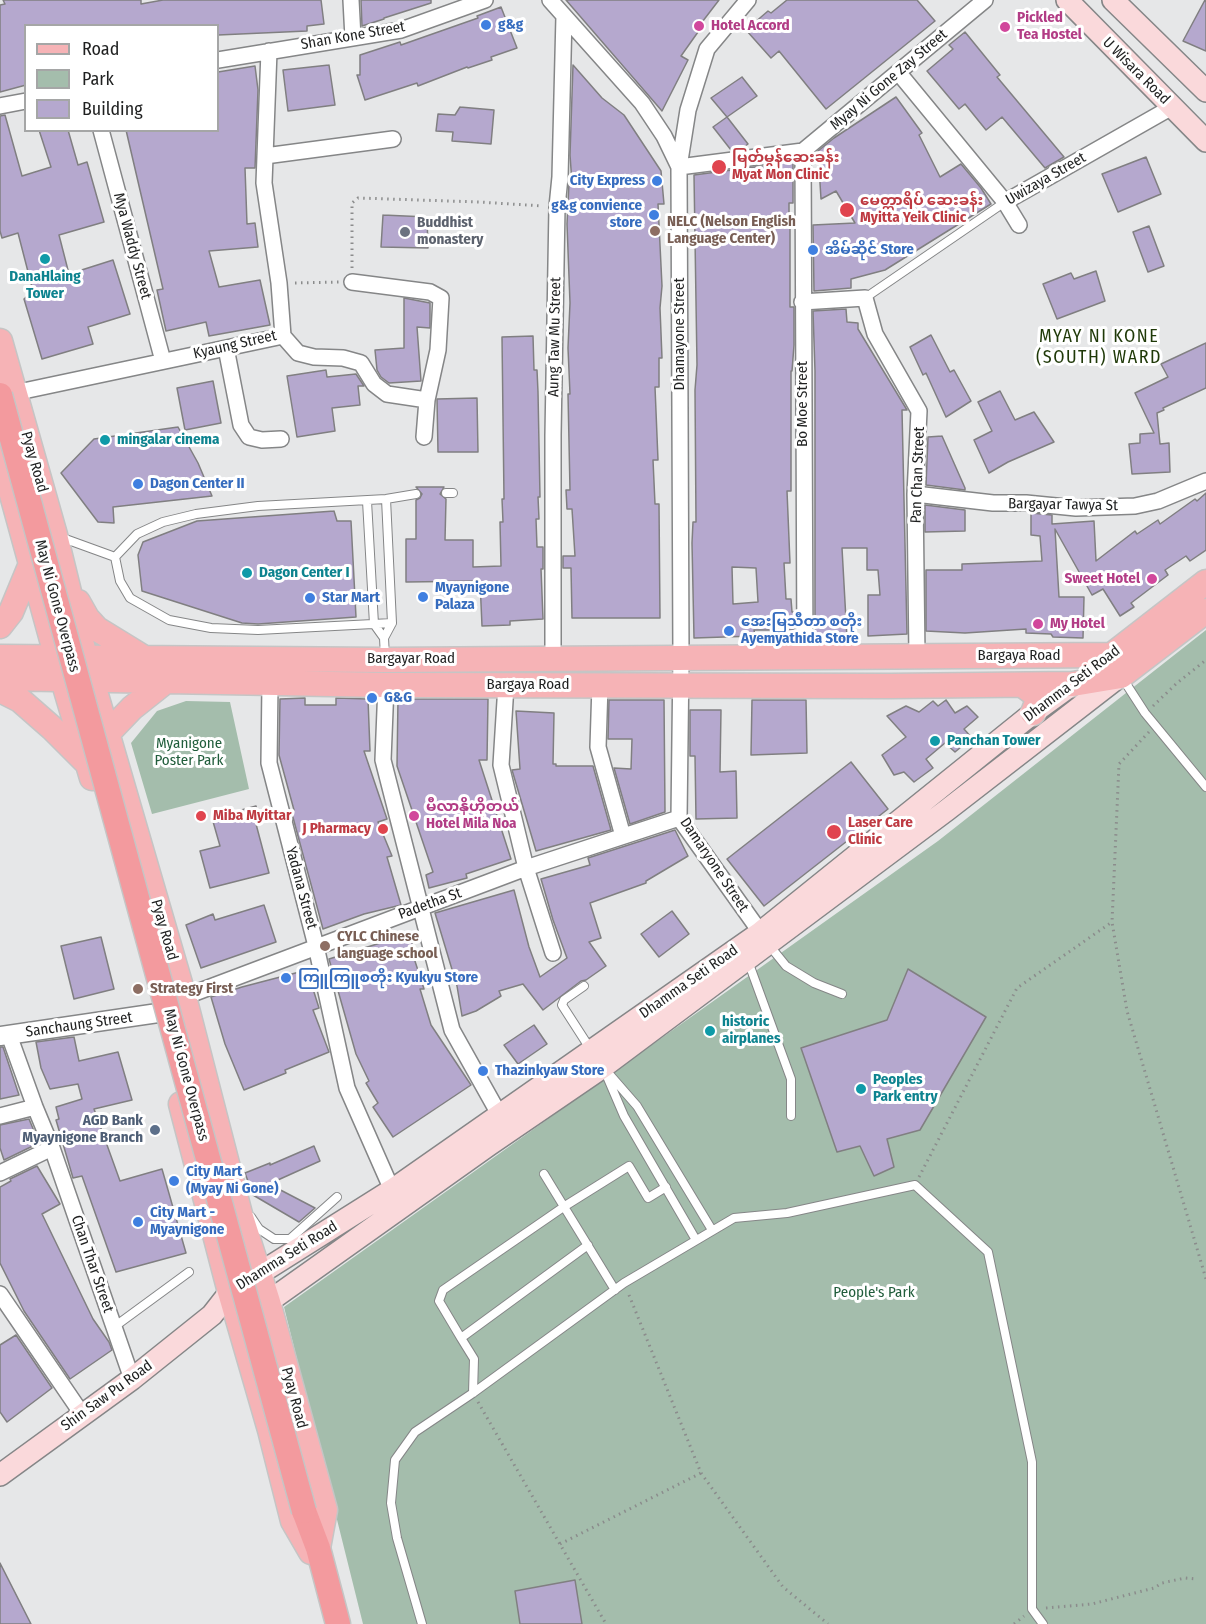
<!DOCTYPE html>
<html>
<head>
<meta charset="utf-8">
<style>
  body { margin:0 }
  #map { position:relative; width:1206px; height:1624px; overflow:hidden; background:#e6e7e8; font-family:"Fira Sans Condensed",sans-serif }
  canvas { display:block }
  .legend { position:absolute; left:24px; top:24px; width:195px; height:108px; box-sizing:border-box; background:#fff; border:2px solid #a5a6a6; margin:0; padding:8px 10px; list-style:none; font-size:18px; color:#1f2020 }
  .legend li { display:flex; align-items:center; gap:12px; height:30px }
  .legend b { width:30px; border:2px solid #a5a6a6 }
</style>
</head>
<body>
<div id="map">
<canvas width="1206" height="1624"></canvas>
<ul class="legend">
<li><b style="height:8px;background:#f6b3b6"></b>Road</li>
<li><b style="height:16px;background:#a4bdac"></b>Park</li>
<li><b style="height:16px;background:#b5a8ce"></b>Building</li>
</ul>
</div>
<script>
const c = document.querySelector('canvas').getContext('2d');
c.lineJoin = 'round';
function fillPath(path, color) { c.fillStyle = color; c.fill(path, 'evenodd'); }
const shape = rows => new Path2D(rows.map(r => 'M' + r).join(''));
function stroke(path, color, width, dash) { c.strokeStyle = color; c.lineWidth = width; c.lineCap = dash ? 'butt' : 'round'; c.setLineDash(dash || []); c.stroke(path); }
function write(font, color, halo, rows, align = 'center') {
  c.font = font + ' "Fira Sans Condensed","Noto Sans Myanmar",sans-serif'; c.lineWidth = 6; c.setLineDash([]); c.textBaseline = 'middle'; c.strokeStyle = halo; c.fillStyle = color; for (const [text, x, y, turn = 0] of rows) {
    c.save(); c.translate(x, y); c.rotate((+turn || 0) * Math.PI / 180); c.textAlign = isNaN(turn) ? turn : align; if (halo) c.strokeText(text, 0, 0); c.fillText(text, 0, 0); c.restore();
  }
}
const green = shape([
  [1206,630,1206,1624,363,1624,284,1307,938,841],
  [186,701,230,702,249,789,152,814,131,743,157,711]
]);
const building = shape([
  [3,0,141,0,141,4,163,0,321,0,324,24,307,26,307,31,218,35,218,26,26,26,26,85,0,92,0,5,5,4,3,0],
  [361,0,431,0,431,3,384,18,384,19,362,26,361,0],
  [566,0,719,0,696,30,698,32,681,56,688,60,662,111,566,0],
  [787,0,917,0,935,21,826,109,779,51,771,58,746,30,768,11,771,13,787,0],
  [1205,0,1206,0,1206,51,1183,41,1205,0],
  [501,7,517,48,491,57,492,60,468,68,467,67,418,86,417,83,365,100,357,75,360,75,360,55,400,42,401,45,478,18,477,16,501,7],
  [965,32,1000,75,997,77,1064,157,1045,168,1002,117,986,130,965,104,959,109,927,71,953,49,949,45,965,32],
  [329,65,335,105,288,111,283,70,329,65],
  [573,65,602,98,624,115,661,171,664,204,658,204,662,286,660,308,662,358,659,358,659,387,655,387,658,460,653,460,655,504,659,504,660,618,572,618,571,568,563,568,563,556,575,556,572,509,567,509,566,490,570,490,568,394,570,394,568,348,570,303,567,224,569,183,572,183,570,155,573,65],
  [255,66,258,90,255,168,245,168,247,224,255,223,258,247,209,251,219,287,260,280,270,325,209,336,206,322,166,331,157,290,163,289,126,130,218,130,218,72,255,66],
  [742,77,757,96,727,117,711,98,742,77],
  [896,97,922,133,919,135,940,177,961,164,981,188,991,204,885,270,851,279,851,288,814,291,813,225,855,223,836,191,821,199,818,151,834,138,896,97],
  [460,107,494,110,491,144,452,141,453,132,436,131,438,114,455,115,460,107],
  [5,115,22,176,51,167,39,130,68,130,78,165,87,162,104,222,59,235,69,274,113,260,130,314,88,327,93,344,42,359,24,299,33,291,18,233,2,238,0,231,0,116,5,115],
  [727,117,748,144,741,149,731,150,713,127,727,117],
  [1146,157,1161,194,1118,212,1102,174,1146,157],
  [793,162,793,203,789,203,789,216,772,226,790,225,790,307,794,307,794,345,792,371,791,371,791,491,787,491,790,563,784,563,786,599,791,599,792,612,795,612,795,630,754,630,755,636,694,638,692,543,693,522,696,522,695,390,697,365,694,175,793,162],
  [732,567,756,568,758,602,733,604,732,567],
  [383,215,427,217,428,248,381,247,383,215],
  [1149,226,1164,266,1148,272,1133,232,1149,226],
  [1096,271,1105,301,1057,319,1043,284,1071,273,1074,279,1096,271],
  [404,298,430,303,430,328,417,327,421,381,389,383,381,377,377,370,375,350,404,348,404,298],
  [846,309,847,322,858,323,858,329,907,410,902,410,907,634,868,636,868,595,880,595,878,570,867,570,867,548,842,548,847,638,815,639,815,371,813,311,846,309],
  [931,335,950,372,954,370,971,401,946,417,926,373,923,375,910,347,931,335],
  [533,336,534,370,537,370,538,392,540,497,538,497,539,519,536,519,537,547,543,547,543,569,541,569,543,619,510,621,510,625,482,626,480,581,406,582,406,539,416,539,416,500,420,498,422,494,416,487,444,487,440,494,446,499,445,540,473,540,473,567,501,566,500,522,503,522,502,499,504,499,502,337,533,336],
  [1206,343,1206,388,1163,408,1164,410,1157,413,1160,444,1169,443,1170,472,1132,474,1129,444,1140,443,1140,434,1154,433,1135,393,1168,377,1161,364,1206,343],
  [326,370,327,377,356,374,364,386,358,386,360,405,332,408,335,431,297,437,287,376,326,370],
  [213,381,221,423,185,430,177,388,213,381],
  [1000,391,1015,420,1034,412,1054,442,1008,462,989,473,974,440,992,431,978,402,1000,391],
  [477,398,478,452,438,452,437,399,477,398],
  [178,427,198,463,212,496,113,507,114,523,98,522,61,473,94,439,178,427],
  [942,436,965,488,965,490,926,485,928,437,942,436],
  [1206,493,1206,550,1190,561,1186,556,1165,570,1168,575,1131,603,1134,607,1120,616,1103,589,1092,595,1055,529,1059,597,1084,597,1083,638,1053,637,1051,634,1026,633,1026,629,965,633,926,631,926,570,962,570,962,564,1042,561,1040,536,1031,535,1031,513,1052,515,1052,524,1094,521,1096,561,1135,531,1137,534,1158,520,1160,524,1195,499,1197,501,1206,493],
  [925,505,965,510,965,531,925,532,925,505],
  [334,511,337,521,351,521,356,617,258,624,242,623,142,591,138,555,143,542,197,521,334,511],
  [305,698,305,705,336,705,336,698,368,699,370,751,364,751,387,819,378,822,392,856,387,857,401,905,364,914,323,929,291,810,294,810,279,755,280,699,305,698],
  [398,699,488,699,487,760,479,760,511,859,466,874,467,878,429,888,426,875,433,872,397,766,398,699],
  [609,700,664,700,665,812,630,824,614,768,631,769,632,739,608,739,609,700],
  [752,700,806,700,807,753,751,755,752,700],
  [946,700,955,713,967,706,978,717,964,729,972,738,955,752,945,743,926,759,933,768,914,782,904,772,894,775,882,755,906,737,887,716,906,706,919,712,933,701,938,706,946,700],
  [690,710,721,710,720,772,736,771,737,818,696,819,695,756,690,756,690,710],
  [516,711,554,713,553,764,556,764,556,766,593,766,611,830,536,851,512,770,520,769,516,711],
  [851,762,888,809,764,906,727,859,851,762],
  [256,806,260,823,256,824,269,873,210,888,200,851,220,846,212,818,256,806],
  [675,830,688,856,646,881,646,883,590,903,601,938,589,942,606,966,586,980,581,981,543,1010,523,984,499,991,501,996,476,1011,462,1016,457,986,435,913,514,890,529,947,540,977,567,958,553,920,541,879,590,865,588,858,675,830],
  [264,905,276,942,201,968,186,925,213,914,215,920,264,905],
  [672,911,689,934,659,957,641,934,672,911],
  [409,934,416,955,413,955,424,989,420,989,431,1025,471,1085,393,1137,373,1107,378,1103,366,1083,369,1081,356,1054,329,959,409,934],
  [101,937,114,989,74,999,61,946,101,937],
  [908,969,986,1017,920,1130,887,1139,894,1167,874,1176,860,1146,837,1152,801,1048,887,1020,908,969],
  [307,970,319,1008,313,1010,329,1052,285,1070,286,1073,244,1090,225,1044,211,997,242,987,307,970],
  [534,1025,547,1044,518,1064,504,1045,534,1025],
  [74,1037,79,1061,118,1052,132,1100,94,1109,120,1181,162,1169,186,1253,116,1272,82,1176,73,1178,56,1120,59,1119,56,1107,82,1099,78,1084,50,1089,41,1068,36,1042,74,1037],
  [0,1047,3,1047,19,1095,0,1099,0,1047],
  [29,1119,39,1143,4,1160,0,1148,0,1125,29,1119],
  [314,1146,320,1161,269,1184,315,1208,299,1222,253,1195,245,1173,270,1163,270,1165,314,1146],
  [37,1166,60,1204,42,1214,93,1319,109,1342,112,1350,70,1379,24,1311,0,1263,0,1187,11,1181,10,1179,37,1166],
  [16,1335,52,1388,7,1422,0,1412,0,1345,16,1335],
  [0,1563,31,1624,0,1624,0,1563],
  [575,1580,582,1624,520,1624,515,1591,575,1580]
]);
const path = shape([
  [352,268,352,203,358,198,479,202,543,206],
  [295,283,339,282],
  [1153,706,1177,683,1206,660],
  [1149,732,1119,764,1112,922,1127,1011,1206,1279],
  [919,1177,1017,988,1112,922],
  [629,1295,701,1473,783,1587,828,1624],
  [478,1402,606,1624],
  [560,1544,701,1473],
  [1046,1608,1092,1604,1154,1588,1162,1583,1185,1578,1196,1579],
  [1014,1624,1024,1616]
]);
const service = shape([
  [865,298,1005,202],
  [446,493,453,493],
  [367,501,374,624,384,638],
  [60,537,115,557],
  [115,557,137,534,163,522,196,514,258,506,386,499,416,494],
  [115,557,120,581,130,598,169,620,211,628,258,630,392,623],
  [385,657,384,638,392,623,386,499],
  [1123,679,1145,713,1206,787],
  [769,945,786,966,814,983,842,994],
  [748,961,791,1079,791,1116],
  [584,986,564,1000,562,1005,591,1050],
  [603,1067,637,1106,712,1230],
  [606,1074,624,1116,696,1240],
  [544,1174,615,1290],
  [251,1217,259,1229,274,1239,290,1239,337,1197],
  [114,1327,189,1272],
  [461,1338,439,1301,443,1290,565,1206,629,1166,648,1198,666,1187],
  [473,1393,474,1359,461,1338,588,1245],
  [422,1624,397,1538,391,1503,395,1460,415,1432,473,1393,624,1283,734,1218,787,1213,915,1185,988,1252,1032,1462,1032,1609,1043,1624]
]);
const minor = shape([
  [351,0,353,38],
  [550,0,642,103,664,136,679,167,803,151,985,0],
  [748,0,707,49,688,110,679,167,681,658,679,818,766,940],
  [218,60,401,30,485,0],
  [898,72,1005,202,1019,225],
  [0,106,26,101],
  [101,130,163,361],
  [803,151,805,657],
  [265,156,393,139],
  [1005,202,1172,107],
  [352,282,430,292,441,298,438,350,427,400],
  [802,302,865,298,875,334,919,411,915,494,917,657],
  [283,336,298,353,314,357,343,358,361,363,374,384,387,394,427,400,424,437],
  [226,348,241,425,249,437,262,440,281,439],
  [14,393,283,336,279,283,264,183,269,51],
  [915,494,993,503,1026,503,1076,508,1135,506,1158,501,1206,481],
  [553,658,553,435,557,207,560,177,564,16],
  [270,684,269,763,316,946,347,1088,392,1190],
  [386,685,383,760,452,1030,499,1114],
  [506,685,501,765,526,868,553,953],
  [600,685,598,747,623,836],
  [184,997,526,868,679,818],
  [9,1035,35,1107,52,1148,132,1379],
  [0,1116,35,1107],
  [0,1173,52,1148],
  [0,1294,82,1414]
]);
const tertiary = shape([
  [0,1036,158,1013]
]);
const secondary = shape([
  [1067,0,1206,141],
  [1113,0,1206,91],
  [253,1307,268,1302,489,1145,603,1067,947,810,1120,676],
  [0,1475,132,1379,212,1315,230,1292,392,1190,761,932,1033,713,1073,684]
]);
const primary = shape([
  [0,341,55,535,85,657,184,997,240,1214,268,1302,325,1510,318,1548],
  [0,451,63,680,92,778],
  [78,602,87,618,97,629,141,656],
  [0,626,11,612,31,564],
  [0,657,385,660,1112,655],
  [1099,665,1206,582],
  [0,678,386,685,891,686,1073,684,1121,676,1206,611],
  [1024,686,1039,697,1033,713],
  [0,690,20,700,52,728,87,763],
  [109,732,132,708,166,681],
  [181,1104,230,1292,270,1430,293,1521,311,1552]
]);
const trunk = shape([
  [304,1511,318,1548,338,1624]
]);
const trunkBridge = shape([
  [0,395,304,1511]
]);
const markers = [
  [486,25,6,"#3f7fe0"],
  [699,26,6,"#d1479c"],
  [1005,27,6,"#d1479c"],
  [719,167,8,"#e0444e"],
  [657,181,6,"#3f7fe0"],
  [847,210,8,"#e0444e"],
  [654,215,6,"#3f7fe0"],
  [655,231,6,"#8d6e63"],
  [405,232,6,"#6b7280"],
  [813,250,6,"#3f7fe0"],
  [45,259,6,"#0f9aa8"],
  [105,440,6,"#0f9aa8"],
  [138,484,6,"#3f7fe0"],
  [247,573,6,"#0f9aa8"],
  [1152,579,6,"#d1479c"],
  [423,597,6,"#3f7fe0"],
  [310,598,6,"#3f7fe0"],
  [1038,624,6,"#d1479c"],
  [729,631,6,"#3f7fe0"],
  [372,698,6,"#3f7fe0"],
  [935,741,6,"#0f9aa8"],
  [201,816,6,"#e0444e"],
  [414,816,6,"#d1479c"],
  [383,829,6,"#e0444e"],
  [834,832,8,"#e0444e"],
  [325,946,6,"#8d6e63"],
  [286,978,6,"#3f7fe0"],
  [138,989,6,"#8d6e63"],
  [710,1031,6,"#0f9aa8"],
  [483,1071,6,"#3f7fe0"],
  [861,1089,6,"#0f9aa8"],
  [155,1130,6,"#5c6f8a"],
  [174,1181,6,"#3f7fe0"],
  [138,1222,6,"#3f7fe0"]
];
const hotelNames = [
  ["Pickled",1017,18],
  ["Tea Hostel",1017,35],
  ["Hotel Accord",711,26],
  ["Sweet Hotel",1140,579,"right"],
  ["My Hotel",1050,624],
  ["မီလာနိုဟိုတယ်",426,807],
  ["Hotel Mila Noa",426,824]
];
const shopNames = [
  ["g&g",498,25],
  ["City Express",645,181,"right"],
  ["g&g convience",642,206,"right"],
  ["store",642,223,"right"],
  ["အိမ်ဆိုင် Store",825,250],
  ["Dagon Center II",150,484],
  ["Myaynigone",435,588],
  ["Palaza",435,605],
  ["Star Mart",322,598],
  ["အေးမြသီတာ စတိုး",741,622],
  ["Ayemyathida Store",741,639],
  ["G&G",384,698],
  ["ကြူကြူစတိုး Kyukyu Store",298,978],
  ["Thazinkyaw Store",495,1071],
  ["City Mart",186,1172],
  ["(Myay Ni Gone)",186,1189],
  ["City Mart -",150,1213],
  ["Myaynigone",150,1230]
];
const streetNames = [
  ["Shan Kone Street",353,36,-10],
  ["U Wisara Road",1136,71,45],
  ["Myay Ni Gone Zay Street",889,80,-40],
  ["Uwizaya Street",1046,179,-30],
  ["Mya Waddy Street",132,246,75],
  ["Dhamayone Street",680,334,-90],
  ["Aung Taw Mu Street",555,337,-89],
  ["Kyaung Street",235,345,-13],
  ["Bo Moe Street",803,404,-90],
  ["Pyay Road",34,462,74],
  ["Pan Chan Street",918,475,-88],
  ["Bargayar Tawya St",1063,505,1],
  ["May Ni Gone Overpass",57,606,75],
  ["Bargaya Road",1019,656],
  ["Bargayar Road",411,659],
  ["Dhamma Seti Road",1072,684,-37],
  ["Bargaya Road",528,685],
  ["Damaryone Street",714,865,56],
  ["Yadana Street",301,888,75],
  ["Padetha St",430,904,-20],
  ["Pyay Road",164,930,74],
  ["Dhamma Seti Road",689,982,-35],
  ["Sanchaung Street",79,1025,-8],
  ["May Ni Gone Overpass",186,1075,75],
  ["Dhamma Seti Road",287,1256,-32],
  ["Chan Thar Street",92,1264,71],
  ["Shin Saw Pu Road",107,1396,-36],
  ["Pyay Road",294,1398,75]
];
const healthNames = [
  ["မြတ်မွန်ဆေးခန်း",732,158],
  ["Myat Mon Clinic",732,175],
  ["မေတ္တာရိပ် ဆေးခန်း",860,201],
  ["Myitta Yeik Clinic",860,218],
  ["Miba Myittar",213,816],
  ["Laser Care",848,823],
  ["Clinic",848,840],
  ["J Pharmacy",371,829,"right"]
];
const educationNames = [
  ["NELC (Nelson English",667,222],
  ["Language Center)",667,239],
  ["CYLC Chinese",337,937],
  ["language school",337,954],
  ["Strategy First",150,989]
];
const worshipNames = [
  ["Buddhist",417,223],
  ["monastery",417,240]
];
const cultureNames = [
  ["DanaHlaing",45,277,"center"],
  ["Tower",45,294,"center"],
  ["mingalar cinema",117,440],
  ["Dagon Center I",259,573],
  ["Panchan Tower",947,741],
  ["historic",722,1022],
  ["airplanes",722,1039],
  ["Peoples",873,1080],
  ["Park entry",873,1097]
];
const parkNames = [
  ["Myanigone",189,744],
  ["Poster Park",189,761],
  ["People's Park",874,1293]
];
const serviceNames = [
  ["AGD Bank",143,1121],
  ["Myaynigone Branch",143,1138]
];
const quarterNames = [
  ["MYAY NI KONE",1099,337],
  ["(SOUTH) WARD",1099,358]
];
fillPath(green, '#a4bdac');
fillPath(building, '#b5a8ce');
stroke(building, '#807f81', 1.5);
stroke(service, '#858687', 10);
stroke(minor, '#858687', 18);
stroke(tertiary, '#858687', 21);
stroke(secondary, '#858687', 24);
stroke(primary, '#c5c5c5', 27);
stroke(trunk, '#c5c5c5', 27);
stroke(path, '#8b8c8c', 3, [1.5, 4.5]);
stroke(service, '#fff', 8);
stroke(minor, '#fff', 15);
stroke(tertiary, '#fff', 18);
stroke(secondary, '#fad9db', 21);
stroke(primary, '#f6b3b6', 24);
stroke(trunk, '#f39a9e', 24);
stroke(trunkBridge, '#c5c5c5', 27, []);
stroke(trunkBridge, '#f39a9e', 24);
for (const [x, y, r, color] of markers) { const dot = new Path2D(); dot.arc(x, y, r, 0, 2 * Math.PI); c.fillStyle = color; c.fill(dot); stroke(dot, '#fff', 2); }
write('bold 15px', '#b23c85', '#fff', hotelNames, 'left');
write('bold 15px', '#366cbe', '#fff', shopNames, 'left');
write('15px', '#1f2020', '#fff', streetNames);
write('bold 15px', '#be3a42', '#fff', healthNames, 'left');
write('bold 15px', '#785e54', '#fff', educationNames, 'left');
write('bold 15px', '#5b616d', '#fff', worshipNames, 'left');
write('bold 15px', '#0d838f', '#fff', cultureNames, 'left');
write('15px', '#205d3b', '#fff', parkNames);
write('bold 15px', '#4e5e75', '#fff', serviceNames, 'right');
c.letterSpacing = '1.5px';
write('18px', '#1f3908', '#fff', quarterNames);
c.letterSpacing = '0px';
</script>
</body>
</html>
